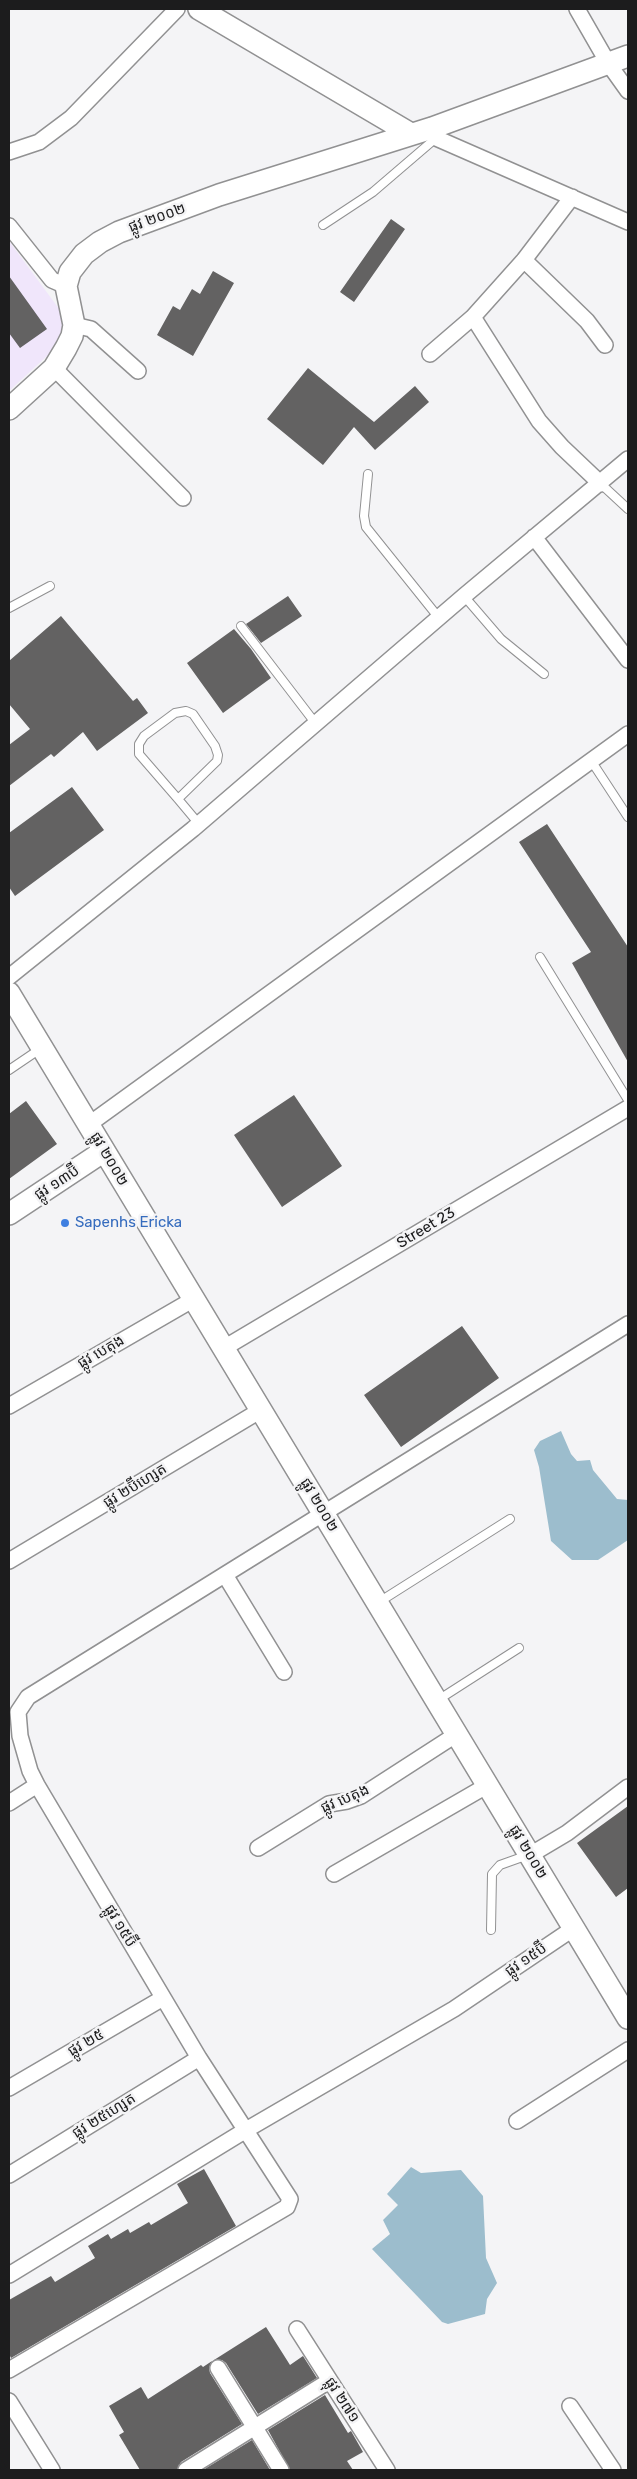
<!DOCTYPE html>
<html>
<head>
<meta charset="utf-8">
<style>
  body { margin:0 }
  #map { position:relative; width:637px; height:2479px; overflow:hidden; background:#f4f4f6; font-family:Rubik,sans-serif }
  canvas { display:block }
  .frame { position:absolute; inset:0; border:10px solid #1c1c1d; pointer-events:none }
</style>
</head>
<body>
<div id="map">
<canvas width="637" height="2479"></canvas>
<div class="frame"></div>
</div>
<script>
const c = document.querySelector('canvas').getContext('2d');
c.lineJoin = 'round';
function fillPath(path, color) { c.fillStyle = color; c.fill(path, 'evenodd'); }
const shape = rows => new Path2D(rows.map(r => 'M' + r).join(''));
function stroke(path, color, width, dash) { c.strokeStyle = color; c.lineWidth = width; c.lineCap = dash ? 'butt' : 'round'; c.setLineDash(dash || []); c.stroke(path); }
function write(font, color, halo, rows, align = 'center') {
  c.font = font + ' Rubik,"Noto Sans Khmer",sans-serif'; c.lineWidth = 5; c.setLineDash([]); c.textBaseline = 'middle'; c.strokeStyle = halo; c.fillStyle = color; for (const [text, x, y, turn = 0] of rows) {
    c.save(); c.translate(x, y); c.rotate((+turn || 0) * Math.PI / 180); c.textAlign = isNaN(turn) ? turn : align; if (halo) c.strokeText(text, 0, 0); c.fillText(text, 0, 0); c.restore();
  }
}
const education = shape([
  [9,241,68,321,60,344,9,391]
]);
const water = shape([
  [561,1431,571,1454,577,1461,590,1460,593,1470,617,1499,628,1500,628,1540,598,1560,572,1560,551,1541,539,1467,534,1450,540,1441],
  [411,2167,421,2173,461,2170,483,2196,486,2258,497,2283,487,2299,485,2314,448,2324,442,2322,372,2249,390,2234,383,2220,398,2205,387,2194]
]);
const building = shape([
  [391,219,405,229,354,302,340,292],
  [213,271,234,283,193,356,157,335,173,306,180,310,192,289,200,294],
  [9,276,47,329,20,348,9,333],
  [308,368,374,422,415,386,429,402,375,450,354,427,323,465,267,419],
  [288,596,302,616,261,643,246,624],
  [61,616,133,701,137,698,148,713,97,751,83,732,54,757,51,754,9,786,9,745,30,729,9,704,9,661],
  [234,629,251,649,271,678,223,713,187,663],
  [72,787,104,830,15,896,9,887,9,833],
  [547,824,628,947,628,1062,572,963,591,952,519,842],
  [294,1095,342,1166,282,1207,234,1135],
  [26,1101,57,1144,9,1179,9,1114],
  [462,1326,499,1378,401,1447,364,1395],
  [628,1806,628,1888,616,1897,577,1843],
  [204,2169,236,2226,11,2358,9,2354,9,2300,51,2276,55,2282,95,2258,88,2246,108,2234,111,2239,128,2229,130,2233,149,2222,151,2225,188,2203,177,2184],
  [266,2327,290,2365,303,2356,317,2378,258,2414,226,2363,222,2360,214,2360],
  [212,2361,209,2368,210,2373,242,2424,181,2462,177,2470,140,2470,119,2435,124,2432,109,2406,141,2387,148,2399,201,2365,203,2367],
  [325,2395,348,2433,351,2431,363,2452,347,2461,353,2470,290,2470,268,2430],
  [252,2440,270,2470,203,2470]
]);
const lane = shape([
  [323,225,373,192,436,138],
  [368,474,364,516,366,527,439,618],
  [601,484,628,509],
  [464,596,501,639,544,674],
  [9,608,50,586],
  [241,626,316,724],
  [592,762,628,817],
  [178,799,217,761,218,755,215,746,193,714,186,711,175,713,144,736,139,744,139,754,178,799,199,824],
  [540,957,628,1100],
  [9,1070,40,1049],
  [379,1602,510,1519],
  [438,1700,519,1648],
  [491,1930,492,1874,500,1865,528,1855]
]);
const street = shape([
  [577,9,608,63,628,91],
  [432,128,436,138,628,222],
  [9,152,39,142,71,118,177,9],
  [9,226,52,280,66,286],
  [524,260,587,321,605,345],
  [473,317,539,421,562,447,601,484],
  [74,325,91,329,138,371],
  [430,354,473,317,524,260,572,197],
  [54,368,183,498],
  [534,537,628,660],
  [9,977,193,829,464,596,628,459],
  [88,1125,628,734],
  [224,1348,628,1108],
  [9,1406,194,1299],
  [9,1561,261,1410],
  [225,1575,284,1672],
  [9,1803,37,1785],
  [258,1848,329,1804,347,1801,361,1796,457,1734],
  [530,1855,567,1833,628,1787],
  [334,1874,488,1785],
  [9,2088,163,1998],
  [517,2121,628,2050],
  [9,2175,199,2058],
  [9,2275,246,2130,454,2009,574,1928],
  [297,2329,387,2470],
  [218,2368,281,2470],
  [9,2370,287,2207,290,2199,199,2058,37,1785,30,1771,20,1736,18,1712,28,1697,628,1324],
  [9,2401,52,2470],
  [570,2406,613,2470],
  [186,2470,329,2381]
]);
const secondary = shape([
  [199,9,411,134],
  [9,409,54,368,66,348,72,336,74,325,66,286,70,272,84,254,100,242,119,232,219,195,432,128,628,56],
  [9,993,628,2018],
  [9,1214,104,1151]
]);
const markers = [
  [65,1223,5,"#3f7fe0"]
];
const streetNames = [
  ["ផ្លូវ ២០០២",157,218,-20],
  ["ផ្លូវ ២០០២",109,1159,59],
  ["ផ្លូវ ១៣ប៊ី",57,1183,-33],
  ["Street 23",426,1228,-31],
  ["ផ្លូវ បេតុង",101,1352,-30],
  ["ផ្លូវ ២ប៊ីហ្សេត",135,1486,-31],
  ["ផ្លូវ ២០០២",319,1505,59],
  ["ផ្លូវ បេតុង",345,1799,-23],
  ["ផ្លូវ ២០០២",528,1852,59],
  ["ផ្លូវ ១៥ប៊ី",120,1926,59],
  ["ផ្លូវ ១៥ប៊ី",526,1960,-34],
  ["ផ្លូវ ២៥",86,2043,-30],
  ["ផ្លូវ ២៥ហ្សេត",104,2116,-32],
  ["ផ្លុវ ២៧១",342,2400,57]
];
const shopNames = [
  ["Sapenhs Ericka",75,1223]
];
fillPath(education, '#f0e6fb');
fillPath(water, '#9cbdcd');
fillPath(building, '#636262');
stroke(lane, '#919192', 10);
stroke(street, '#919192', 18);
stroke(secondary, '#919192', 24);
stroke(lane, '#fff', 8);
stroke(street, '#fff', 15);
stroke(secondary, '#fff', 21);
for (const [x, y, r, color] of markers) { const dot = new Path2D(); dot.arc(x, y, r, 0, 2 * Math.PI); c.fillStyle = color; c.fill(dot); stroke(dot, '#f4f4f6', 2); }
write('15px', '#1c1c1d', '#f4f4f6', streetNames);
write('15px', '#366cbe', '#f4f4f6', shopNames, 'left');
</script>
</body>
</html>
